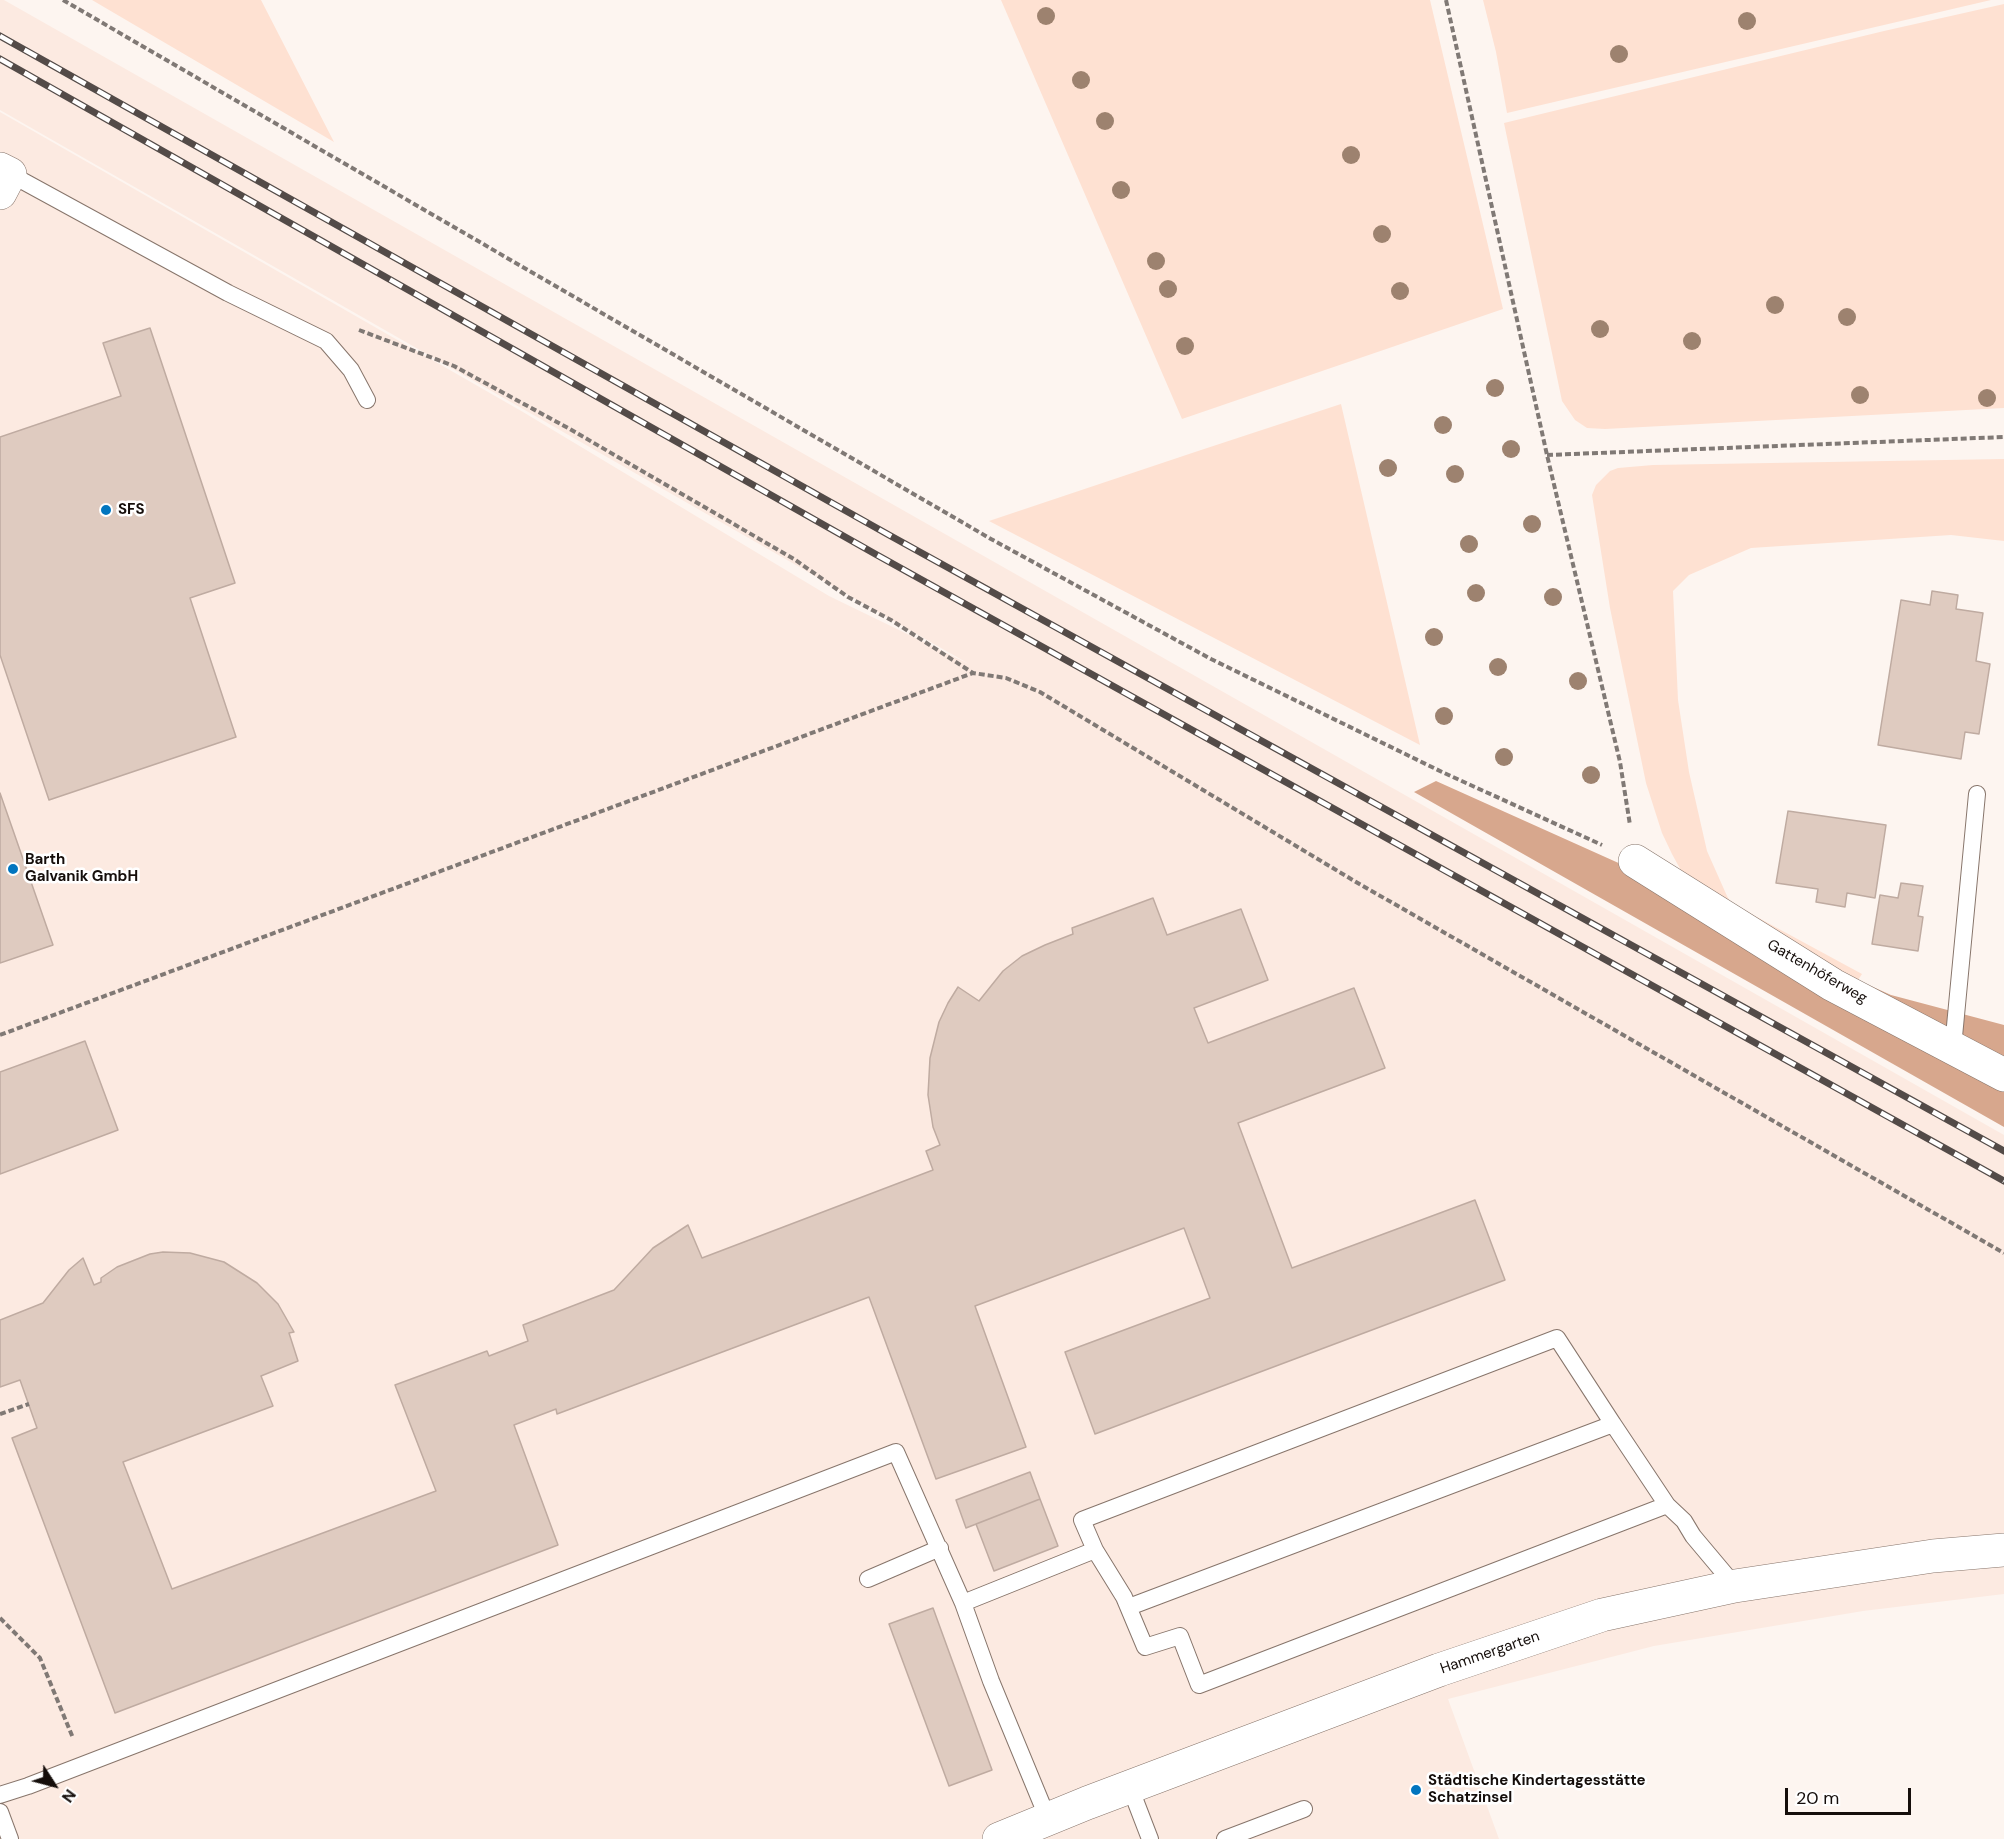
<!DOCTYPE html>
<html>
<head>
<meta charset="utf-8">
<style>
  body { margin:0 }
  #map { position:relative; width:2004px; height:1839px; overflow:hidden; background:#fdf5f0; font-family:"DM Sans",sans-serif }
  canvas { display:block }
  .north { position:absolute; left:24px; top:1755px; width:60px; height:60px; -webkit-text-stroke:4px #fff; paint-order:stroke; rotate:126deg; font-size:16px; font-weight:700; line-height:24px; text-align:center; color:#150e0b }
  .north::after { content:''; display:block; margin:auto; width:21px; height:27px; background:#150e0b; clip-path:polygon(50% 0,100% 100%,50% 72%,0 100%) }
  .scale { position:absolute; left:1785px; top:1788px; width:126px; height:27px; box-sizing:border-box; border:3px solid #150e0b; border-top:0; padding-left:8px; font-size:18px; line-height:21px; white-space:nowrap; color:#150e0b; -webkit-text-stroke:4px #fff; paint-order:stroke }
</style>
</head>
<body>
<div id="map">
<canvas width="2004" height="1839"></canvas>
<div class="north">N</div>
<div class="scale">20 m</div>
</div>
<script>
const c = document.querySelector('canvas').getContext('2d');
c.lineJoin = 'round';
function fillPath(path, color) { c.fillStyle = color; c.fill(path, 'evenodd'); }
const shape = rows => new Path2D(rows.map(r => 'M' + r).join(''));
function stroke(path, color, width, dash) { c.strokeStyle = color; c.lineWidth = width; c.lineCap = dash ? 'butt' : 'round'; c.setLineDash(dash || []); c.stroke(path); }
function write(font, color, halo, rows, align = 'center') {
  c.font = font + ' "DM Sans",sans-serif'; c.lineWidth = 5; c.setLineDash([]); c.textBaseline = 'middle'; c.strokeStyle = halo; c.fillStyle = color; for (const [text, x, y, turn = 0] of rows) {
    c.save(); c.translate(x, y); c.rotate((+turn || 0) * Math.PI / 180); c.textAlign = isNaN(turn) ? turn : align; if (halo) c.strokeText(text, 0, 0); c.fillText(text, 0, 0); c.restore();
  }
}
const built = shape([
  [0,0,4,0,2004,1135,2004,1594,1863,1611,1654,1646,1448,1699,1499,1839,0,1839,0,112,523,412,829,596,969,664,0,110]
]);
const green = shape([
  [92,0,261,0,334,142],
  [1001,0,1430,0,1503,309,1182,419],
  [1483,0,1991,0,1507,113,1496,52],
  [2004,4,2004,408,1605,429,1587,428,1575,420,1562,401,1504,123,1884,31],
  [1341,404,1420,745,989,521,1195,452],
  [2004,459,2004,541,1951,535,1751,548,1689,575,1673,591,1678,700,1689,772,1707,851,1727,896,1731,903,1862,974,1858,980,1780,946,1683,874,1672,854,1662,833,1646,783,1610,608,1592,495,1596,485,1610,471,1618,468,1653,465]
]);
const forest = shape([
  [1436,781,1643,874,1763,938,1891,995,2004,1025,2004,1127,1414,792]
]);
const building = shape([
  [150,328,235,583,190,598,236,737,49,800,0,655,0,437,121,396,103,343,150,328],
  [1932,591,1958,595,1956,609,1983,613,1976,661,1990,664,1979,734,1965,732,1961,759,1878,745,1901,600,1930,605,1932,591],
  [0,793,53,945,0,963,0,793],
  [1788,811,1886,825,1875,898,1847,893,1845,907,1816,902,1818,889,1776,883,1788,811],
  [1901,883,1923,886,1918,916,1923,917,1918,951,1872,944,1880,895,1898,898,1901,883],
  [1153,898,1167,935,1241,909,1268,980,1194,1008,1208,1043,1354,988,1385,1068,1238,1123,1292,1268,1475,1200,1505,1280,1095,1434,1065,1352,1210,1298,1184,1228,975,1306,1026,1447,936,1479,869,1297,557,1414,556,1409,514,1425,558,1545,115,1713,12,1438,37,1428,20,1380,0,1387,0,1320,43,1303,69,1270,83,1258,94,1285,101,1282,101,1278,117,1267,150,1254,163,1252,190,1253,224,1262,257,1283,278,1304,294,1332,289,1333,298,1361,261,1376,273,1406,123,1462,172,1589,436,1491,395,1385,487,1351,489,1356,528,1341,523,1325,614,1290,653,1248,688,1225,702,1258,933,1170,926,1151,940,1145,933,1127,928,1095,930,1058,939,1022,948,1003,958,987,979,1001,1003,971,1022,956,1045,945,1073,934,1072,928,1153,898],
  [85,1041,118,1130,0,1174,0,1072,85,1041],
  [1030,1472,1040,1499,966,1528,956,1500,1030,1472],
  [1040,1499,1058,1546,994,1571,976,1524,1040,1499],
  [933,1608,992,1770,949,1786,889,1624,933,1608]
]);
const path = shape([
  [63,0,991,539,1211,659,1442,772,1602,845],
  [1446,0,1547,455,1620,762,1630,825],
  [359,330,454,366,568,428,794,559,848,597,891,620,973,673],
  [1547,455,2004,437],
  [0,1035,973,673,1006,678,1040,692,1356,882,2004,1253],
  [0,1414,29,1404],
  [0,1618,40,1658,73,1738]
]);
const lane = shape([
  [10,174,228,293,326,341,351,370,367,400],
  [1953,1047,1977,794],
  [1095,1550,1082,1520,1557,1338,1613,1424],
  [868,1579,940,1548],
  [963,1603,1095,1550,1124,1597,1145,1647,1180,1636,1199,1685,1667,1505],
  [1129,1607,1613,1424,1667,1505,1684,1521,1693,1536,1735,1586],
  [1130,1787,1150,1839],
  [0,1795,28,1786,896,1452,963,1603,991,1681,1048,1819],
  [0,1812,10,1839],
  [1225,1839,1304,1809]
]);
const street = shape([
  [0,169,10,174,0,193],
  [1635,861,1833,985,2004,1075],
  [999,1839,1087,1803,1439,1670,1602,1615,1735,1586,1933,1556,2004,1550]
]);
const rail = shape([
  [0,36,889,535,2004,1151],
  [0,59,877,555,2004,1181]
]);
const trees = [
  [1046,16],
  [1747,21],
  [1619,54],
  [1081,80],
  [1105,121],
  [1351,155],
  [1121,190],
  [1382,234],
  [1156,261],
  [1168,289],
  [1400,291],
  [1775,305],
  [1847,317],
  [1600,329],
  [1692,341],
  [1185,346],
  [1495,388],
  [1860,395],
  [1987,398],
  [1443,425],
  [1511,449],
  [1388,468],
  [1455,474],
  [1532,524],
  [1469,544],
  [1476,593],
  [1553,597],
  [1434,637],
  [1498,667],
  [1578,681],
  [1444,716],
  [1504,757],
  [1591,775]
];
const markers = [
  [106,510,6,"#0175bf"],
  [13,869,6,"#0175bf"],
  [1416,1790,6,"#0175bf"]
];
const poiNames = [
  ["SFS",118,510],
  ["Barth",25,860],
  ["Galvanik GmbH",25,877],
  ["Städtische Kindertagesstätte",1428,1781],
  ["Schatzinsel",1428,1798]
];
const streetNames = [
  ["Gattenhöferweg",1817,972,30],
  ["Hammergarten",1490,1653,-19]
];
fillPath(built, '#fceae1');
fillPath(green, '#fee1d2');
fillPath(forest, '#d7a78d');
fillPath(building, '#dfcbc0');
stroke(building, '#bfaba1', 1.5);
stroke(lane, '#87756b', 18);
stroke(street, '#87756b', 34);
stroke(path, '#807975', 4, [6, 3]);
stroke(lane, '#fff', 16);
stroke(street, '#fff', 33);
stroke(rail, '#534b48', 7);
stroke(rail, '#fff', 4.5, [14]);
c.fillStyle = '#9d826f';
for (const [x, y] of trees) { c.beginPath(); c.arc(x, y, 9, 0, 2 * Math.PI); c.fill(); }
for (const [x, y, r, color] of markers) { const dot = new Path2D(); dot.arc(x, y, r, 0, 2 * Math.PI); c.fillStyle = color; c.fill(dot); stroke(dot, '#fff', 2); }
write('bold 15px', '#150e0b', '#fff', poiNames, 'left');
write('15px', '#150e0b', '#fff', streetNames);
</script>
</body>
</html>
